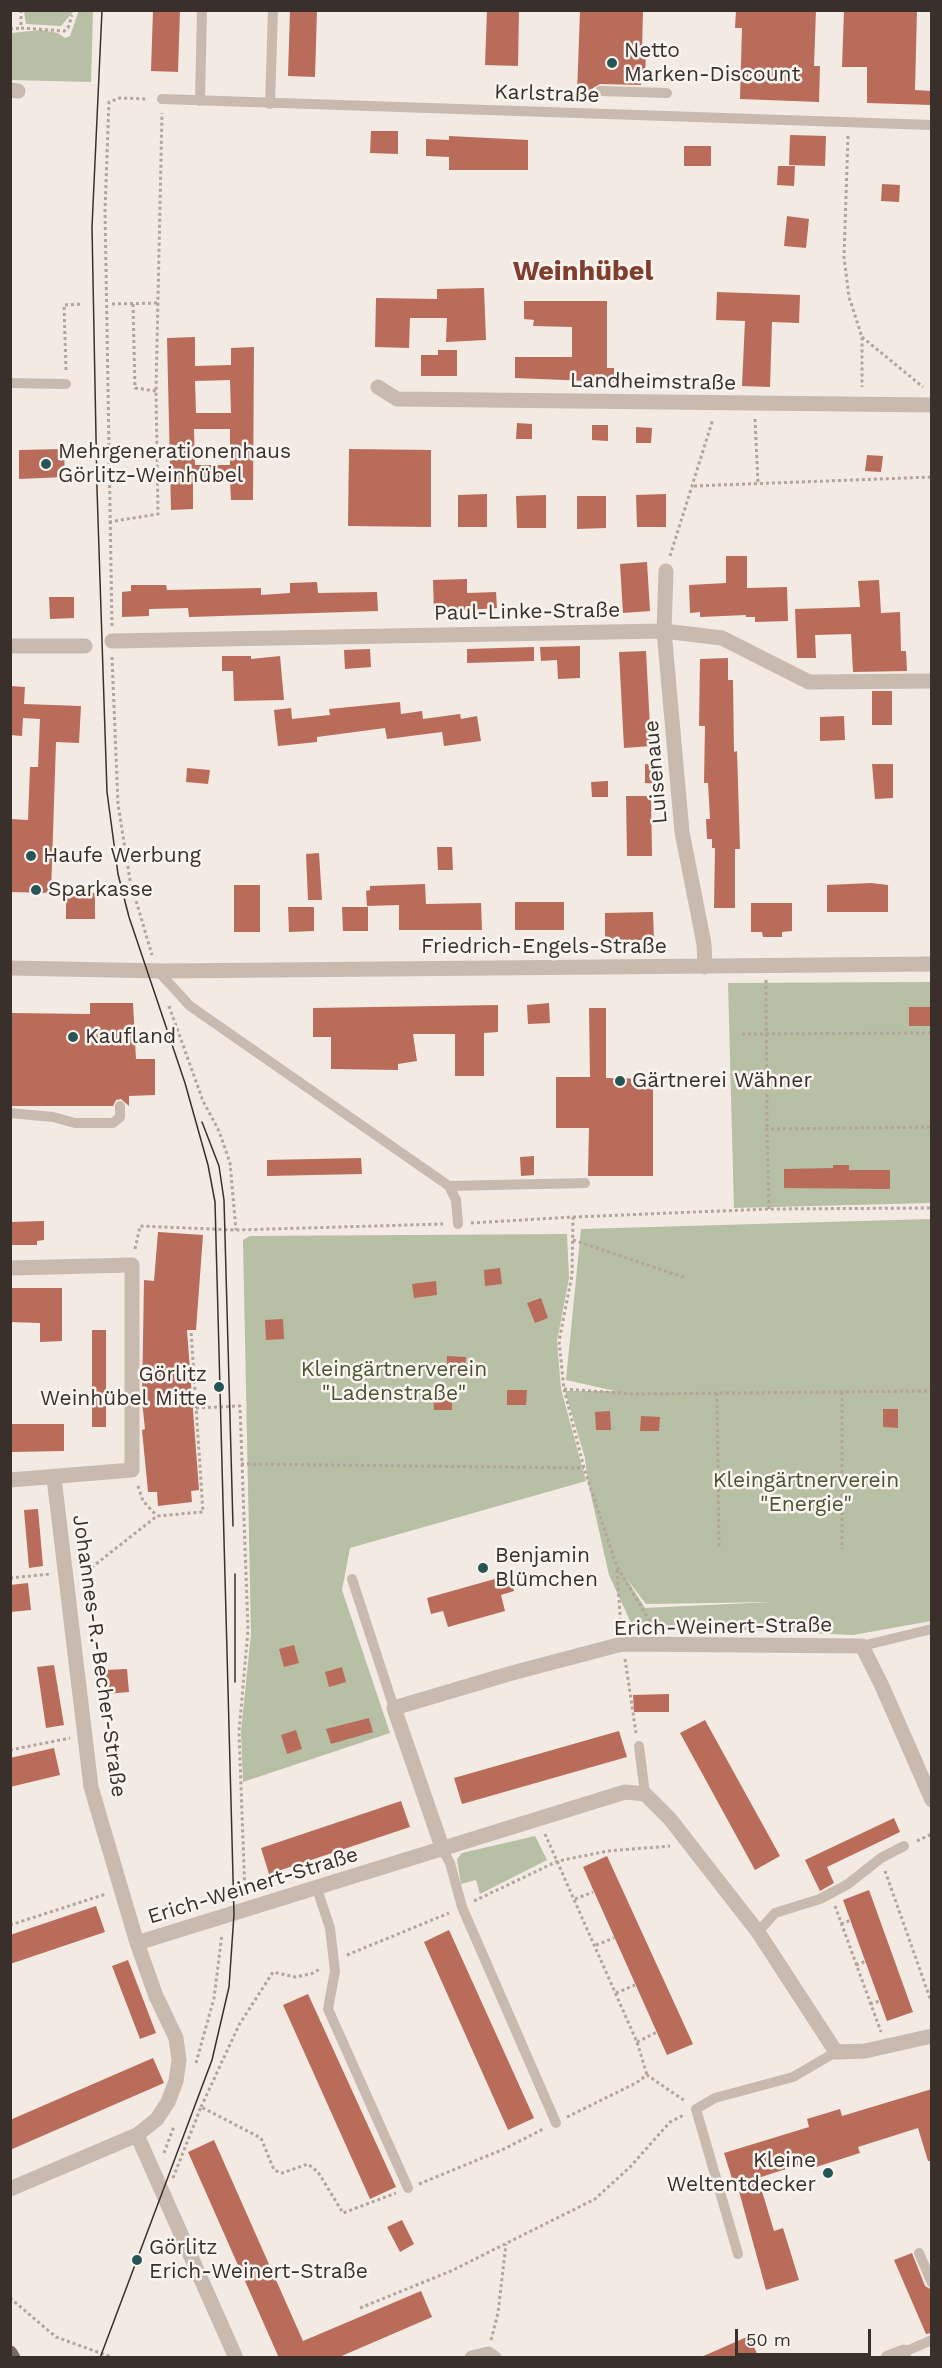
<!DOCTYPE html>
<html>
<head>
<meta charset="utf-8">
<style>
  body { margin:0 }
  #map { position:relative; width:942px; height:2368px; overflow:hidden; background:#f2eae3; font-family:"Work Sans",sans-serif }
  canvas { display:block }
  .frame { position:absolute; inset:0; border:12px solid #39302c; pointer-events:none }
  .scale { position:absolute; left:735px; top:2329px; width:136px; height:27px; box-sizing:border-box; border:3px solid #39302c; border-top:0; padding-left:8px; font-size:18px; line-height:21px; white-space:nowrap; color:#39302c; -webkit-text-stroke:4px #f9f4ef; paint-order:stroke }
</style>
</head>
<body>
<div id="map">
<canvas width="942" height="2368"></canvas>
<div class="frame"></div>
<div class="scale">50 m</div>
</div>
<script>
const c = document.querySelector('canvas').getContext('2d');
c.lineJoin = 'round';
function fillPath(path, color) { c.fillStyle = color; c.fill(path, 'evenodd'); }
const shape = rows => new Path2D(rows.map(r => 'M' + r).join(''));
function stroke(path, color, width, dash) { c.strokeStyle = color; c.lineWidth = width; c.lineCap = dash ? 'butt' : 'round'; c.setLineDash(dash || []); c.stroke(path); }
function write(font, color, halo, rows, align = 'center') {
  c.font = font + ' "Work Sans",sans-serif'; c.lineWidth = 5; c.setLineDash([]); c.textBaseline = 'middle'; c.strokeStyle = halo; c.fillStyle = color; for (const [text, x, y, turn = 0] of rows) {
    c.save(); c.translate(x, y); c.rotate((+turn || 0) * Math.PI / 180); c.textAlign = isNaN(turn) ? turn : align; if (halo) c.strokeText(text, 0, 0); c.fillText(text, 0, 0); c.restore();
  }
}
const green = shape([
  [79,10,93,11,91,82,11,80,11,33,41,30,58,33,65,38,70,36],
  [24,11,24,10,74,11,61,26,26,24],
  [931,982,931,1203,734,1208,728,983],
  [931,1219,931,1621,853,1635,632,1625,609,1575,588,1482,585,1458,565,1391,615,1391,566,1380,581,1229],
  [626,1578,646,1604,772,1602,645,1608],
  [567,1234,569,1278,557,1341,561,1389,586,1481,350,1548,342,1590,390,1733,243,1782,241,1731,251,1634,243,1240,250,1236],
  [535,1836,547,1860,480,1894,476,1880,461,1884,457,1859,462,1853]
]);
const building = shape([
  [153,10,180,10,178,72,151,71],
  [290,10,317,10,315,77,288,76],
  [487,10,519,10,518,66,485,65],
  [580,10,643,10,642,52,646,52,645,75,641,74,641,85,600,84,593,88,595,96,577,95],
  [736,10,816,10,814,66,820,66,819,102,740,99,742,28,735,28],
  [844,10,917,10,915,90,932,91,932,105,867,103,867,67,842,67],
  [371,131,398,131,398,154,370,153],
  [790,135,826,136,825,166,789,165],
  [449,136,528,140,528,170,449,170,449,157,426,156,426,139,449,140],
  [684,146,711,146,711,166,684,166],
  [778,166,795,166,794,186,777,185],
  [882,184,900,185,899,202,881,201],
  [787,216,809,219,806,248,784,246],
  [484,288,486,340,446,342,447,318,410,318,409,348,375,347,376,298,437,299,437,289],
  [717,292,800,295,799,323,772,322,770,387,742,386,745,321,716,320],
  [524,301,607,301,607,368,614,368,614,382,515,378,515,357,572,357,572,327,533,326,534,320,524,319],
  [195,337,195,366,231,365,231,348,254,347,253,500,231,500,230,481,193,482,193,509,171,510,167,338],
  [230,380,231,413,196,413,195,381],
  [194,429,230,429,230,465,195,465],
  [438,350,457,350,457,376,421,376,421,355,438,355],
  [517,423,532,424,532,439,516,439],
  [592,425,608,425,608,441,592,440],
  [636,427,652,428,651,443,636,443],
  [64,449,65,477,19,479,19,450],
  [349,449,431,450,431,527,348,526],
  [867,455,883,456,881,472,865,471],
  [487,494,487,527,458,527,458,495],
  [666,494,666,527,637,527,636,495],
  [546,495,546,528,517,528,516,496],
  [577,496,606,496,606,528,577,529],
  [726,556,747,556,747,588,787,587,788,621,755,622,755,617,746,617,746,615,700,617,700,612,690,613,689,585,726,583],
  [647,562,650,611,623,613,620,564],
  [467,579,467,593,496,592,497,608,434,612,433,580],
  [879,580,881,613,900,612,901,651,906,651,907,671,853,672,851,634,815,635,816,658,797,658,795,609,860,607,858,581],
  [317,582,318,593,377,592,378,611,189,617,188,608,149,609,149,616,122,617,122,592,131,591,131,585,166,585,167,590,261,588,261,595,290,593,290,583],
  [49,597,74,597,74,618,50,619],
  [580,646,580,678,558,679,557,660,541,661,540,647],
  [534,647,534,661,467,663,467,649],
  [370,649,371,667,345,669,344,650],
  [646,651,651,746,624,748,619,652],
  [222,656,251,656,251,659,280,656,284,700,234,701,233,671,222,671],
  [728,658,728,680,733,680,734,752,737,751,740,849,735,849,735,908,714,908,715,848,712,848,712,839,707,839,706,819,710,819,708,783,704,783,705,726,699,726,700,659],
  [10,686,25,687,24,704,81,706,79,743,56,742,51,893,10,892,10,819,28,820,30,767,38,767,40,719,23,718,22,736,10,735],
  [872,691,892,691,892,725,872,725],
  [400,702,401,714,422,711,423,719,460,714,461,719,477,716,481,741,444,746,442,732,387,739,385,728,317,737,317,742,278,746,274,710,291,708,292,719,330,715,329,709],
  [844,716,845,740,820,741,820,717],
  [645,764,659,765,658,784,645,783],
  [872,764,893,764,893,798,875,799],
  [187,768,210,770,208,784,186,782],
  [608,781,608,797,592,797,591,782],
  [626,796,651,796,652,856,627,856],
  [437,847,452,847,453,870,438,870],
  [319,853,322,900,308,900,306,854],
  [871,883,888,885,888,912,827,912,827,885],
  [425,884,426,904,481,903,482,930,399,930,399,905,367,906,366,891,370,890,370,886],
  [234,885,260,885,260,932,234,932],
  [66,892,95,893,95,919,66,919],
  [515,902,564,902,564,930,515,930],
  [751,903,792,903,792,931,782,932,782,937,763,937,762,932,751,932],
  [288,907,314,907,314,931,289,932],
  [342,907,368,907,368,931,343,931],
  [653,912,654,940,605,940,605,913],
  [90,1003,133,1003,136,1059,155,1059,155,1095,129,1096,129,1106,121,1099,116,1100,113,1106,10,1106,10,1013,90,1014],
  [549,1003,550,1023,528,1024,527,1005],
  [498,1005,498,1032,484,1033,484,1076,455,1076,455,1034,413,1034,417,1061,398,1064,398,1070,331,1069,331,1037,313,1037,313,1008],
  [909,1007,932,1007,932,1026,909,1026],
  [589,1008,606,1008,606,1078,653,1079,653,1176,588,1176,589,1128,556,1128,556,1077,590,1077],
  [534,1156,534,1175,521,1176,520,1157],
  [361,1158,362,1174,267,1176,267,1160],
  [833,1165,849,1165,849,1170,890,1170,890,1189,784,1188,784,1169,833,1168],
  [44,1221,44,1240,37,1241,37,1245,11,1245,11,1222],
  [158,1232,203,1235,196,1330,187,1330,199,1490,191,1491,192,1502,158,1506,157,1492,148,1492,142,1430,145,1429,142,1401,144,1280,154,1281],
  [500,1268,502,1284,485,1286,484,1270],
  [436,1281,437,1295,414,1298,412,1284],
  [10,1288,62,1288,62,1341,40,1342,40,1323,10,1322],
  [541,1298,548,1318,535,1323,527,1303],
  [283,1319,284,1339,266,1340,265,1320],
  [92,1330,106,1330,106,1427,92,1427],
  [447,1356,466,1357,465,1371,447,1371],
  [507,1390,527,1390,526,1405,507,1405],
  [433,1391,452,1391,452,1410,434,1410],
  [883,1409,898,1409,898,1428,883,1427],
  [610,1411,611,1430,596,1430,595,1412],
  [641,1416,660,1417,659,1431,640,1431],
  [10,1424,64,1424,64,1451,10,1452],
  [38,1509,43,1566,29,1568,24,1510],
  [509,1575,514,1591,501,1595,505,1611,448,1627,443,1611,431,1614,427,1598],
  [28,1583,31,1610,10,1612,10,1585],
  [294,1645,299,1663,284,1667,279,1649],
  [54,1665,64,1725,46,1728,37,1667],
  [342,1667,346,1682,329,1687,325,1672],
  [127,1669,129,1692,105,1694,104,1670],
  [669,1694,669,1712,634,1712,633,1695],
  [369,1718,373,1732,331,1744,326,1729],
  [705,1720,780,1856,755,1870,680,1733],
  [296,1730,302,1749,287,1754,281,1735],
  [619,1731,627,1757,462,1804,454,1778],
  [54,1748,60,1775,10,1787,10,1758],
  [401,1801,410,1827,269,1874,261,1848],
  [894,1818,900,1832,827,1867,834,1883,820,1891,805,1860],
  [607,1856,693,2044,667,2055,583,1867],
  [869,1890,913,2012,887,2021,843,1900],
  [96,1906,105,1932,10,1964,10,1935],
  [449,1930,534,2118,508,2130,424,1942],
  [128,1960,156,2033,140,2039,112,1966],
  [308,1994,396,2187,370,2199,283,2005],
  [153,2058,164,2083,10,2150,10,2120],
  [932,2089,932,2161,928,2161,918,2128,858,2147,860,2153,816,2167,814,2160,758,2178,774,2231,783,2228,799,2280,766,2290,737,2184,734,2185,724,2153,809,2127,807,2119,840,2109,842,2116],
  [214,2140,303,2341,421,2291,432,2317,337,2358,279,2358,188,2152],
  [402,2220,414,2244,400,2252,387,2227],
  [912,2253,925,2286,932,2290,932,2333,926,2334,894,2260],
  [749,2336,759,2358,699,2358]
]);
const path = shape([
  [21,10,21,28,64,31,68,28,72,15],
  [10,29,21,28],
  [848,136,844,257,849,297,862,337,862,387],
  [112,304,159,303],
  [133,304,135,388,156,391],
  [862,337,923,387],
  [66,370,64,305,83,304],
  [755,419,758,483],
  [694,486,932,477],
  [109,522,158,514,156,391,162,113],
  [670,556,713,419],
  [112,626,105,210,109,102,120,98,148,99],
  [112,657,118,804,130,880,152,955],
  [766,980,767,1129],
  [169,1006,203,1101,219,1131,230,1163,236,1230],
  [742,1034,932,1033],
  [769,1209,767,1129,932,1127],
  [573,1217,769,1209,932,1208],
  [471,1223,573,1217,572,1275,559,1341,564,1389,584,1468,617,1567,654,1628],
  [931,1231,932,1231],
  [573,1240,686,1278],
  [135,1249,140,1226,236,1230,443,1224],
  [564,1389,634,1394,932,1391],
  [842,1392,842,1549],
  [717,1393,719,1549],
  [196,1408,240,1406,248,1630,239,1732,245,1894],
  [241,1464,584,1468],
  [138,1486,143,1501,157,1516],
  [617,1570,621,1629],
  [82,1575,157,1516,203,1512,191,1331],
  [10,1578,50,1574],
  [625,1659,636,1733],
  [10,1750,70,1738],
  [545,1834,637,2042,647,2075],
  [917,1841,932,1834],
  [885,1871,932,2004],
  [575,1899,593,1892],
  [474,1901,558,1861,608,1851,670,1846],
  [835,1906,881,2032],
  [841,1924,851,1920],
  [10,1925,106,1894],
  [596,1945,614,1938],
  [347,1955,449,1913],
  [856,1965,866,1961],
  [616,1993,635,1985],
  [870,2004,880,2001],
  [637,2042,657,2032],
  [196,2063,214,1998,222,1934],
  [201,2107,239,2025,273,1972,295,1977,311,1974,320,1969],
  [567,2117,636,2083,647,2075,685,2101],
  [164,2153,174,2126],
  [173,2178,201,2107,261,2138,274,2170,282,2173,308,2164,318,2172,343,2213,396,2193],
  [419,2184,504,2149,545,2128],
  [10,2298,56,2337,114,2358],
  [360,2308,451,2271,595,2199,630,2167,670,2122,684,2115],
  [491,2340,498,2313,506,2244]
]);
const service = shape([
  [600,91,667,93],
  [162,99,932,125],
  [200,101,202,10],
  [270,104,273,10],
  [10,383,66,384],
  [158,971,190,1006,449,1186,456,1200,458,1224],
  [10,1113,53,1117,75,1123,113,1123,120,1117,120,1106],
  [449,1186,585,1183],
  [352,1579,394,1708],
  [862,1646,932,1629],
  [639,1746,645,1794],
  [443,1850,450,1863,462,1907,556,2123],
  [317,1889,330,1928,335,1971,328,2009,408,2188],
  [758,1932,775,1913,820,1899,848,1884,881,1858,904,1846],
  [919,2253,932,2283],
  [738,2254,696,2109,715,2098,793,2077,836,2052],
  [904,2352,932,2340]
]);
const minor = shape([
  [10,90,18,91],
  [378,387,397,399,932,405],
  [666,571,664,631,682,832,704,944,705,967],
  [112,641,664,631,722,638,809,682,932,681],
  [10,646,85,646],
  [10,968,164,971,932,964],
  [10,1268,132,1265,132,1470,10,1480],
  [443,1850,394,1708,512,1673,622,1644,862,1646,882,1686,932,1800],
  [137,1943,625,1792,645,1794,670,1819,758,1932,836,2052,865,2051,932,2036],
  [137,2135,236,2358],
  [10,2189,137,2135,157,2119,168,2102,176,2081,179,2060,176,2038,156,1996,137,1943,91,1787,54,1478],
  [472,2358,488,2354,494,2358],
  [888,2358,904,2352]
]);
const primary = shape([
  [10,2353,13,2358]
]);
const tram = shape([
  [202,1122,219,1166,224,1200,233,1526],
  [235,1574,235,1682],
  [100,2358,212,2060,229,1987,234,1914,215,1202,208,1165,185,1083,129,917,118,874,107,792,97,489,92,227,102,10]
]);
const markers = [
  [612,63,6,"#265556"],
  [46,464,6,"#265556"],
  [31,856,6,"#265556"],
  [36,890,6,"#265556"],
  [73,1037,6,"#265556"],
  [620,1081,6,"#265556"],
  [219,1387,6,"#265556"],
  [483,1568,6,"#265556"],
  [828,2173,6,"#265556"],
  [137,2260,6,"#265556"]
];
const poiNames = [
  ["Netto",624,51],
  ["Marken-Discount",624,75],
  ["Mehrgenerationenhaus",58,452],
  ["Görlitz-Weinhübel",58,476],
  ["Haufe Werbung",43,856],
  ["Sparkasse",48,890],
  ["Kaufland",85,1037],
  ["Gärtnerei Wähner",632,1081],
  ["Görlitz",207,1375,"right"],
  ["Weinhübel Mitte",207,1399,"right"],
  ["Benjamin",495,1556],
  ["Blümchen",495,1580],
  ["Kleine",816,2161,"right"],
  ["Weltentdecker",816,2185,"right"],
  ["Görlitz",149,2248],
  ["Erich-Weinert-Straße",149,2272]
];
const streetNames = [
  ["Karlstraße",547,94,2],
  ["Landheimstraße",653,382,1],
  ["Paul-Linke-Straße",527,612,-1],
  ["Luisenaue",656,772,-95],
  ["Friedrich-Engels-Straße",544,947],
  ["Erich-Weinert-Straße",723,1627,-1],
  ["Johannes-R.-Becher-Straße",99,1656,82],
  ["Erich-Weinert-Straße",253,1886,-17]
];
const parkNames = [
  ["Kleingärtnerverein",394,1370],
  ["\"Ladenstraße\"",394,1394],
  ["Kleingärtnerverein",806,1481],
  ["\"Energie\"",806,1505]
];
const districtNames = [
  ["Weinhübel",583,272]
];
fillPath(green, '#b7bfa4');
fillPath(building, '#b96c59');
stroke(path, '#b5a49a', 3, [3, 3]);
stroke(service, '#c9baaf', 10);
stroke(minor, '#c9baaf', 15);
stroke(primary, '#79675f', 15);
stroke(tram, '#39302c', 1.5);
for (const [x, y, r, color] of markers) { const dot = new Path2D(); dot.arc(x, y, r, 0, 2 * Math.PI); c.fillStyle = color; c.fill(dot); stroke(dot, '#f9f4ef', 2); }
write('21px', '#39302c', '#f9f4ef', poiNames, 'left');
write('21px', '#39302c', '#f9f4ef', streetNames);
write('21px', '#495433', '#f9f4ef', parkNames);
write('bold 27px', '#7f3e2e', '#f9f4ef', districtNames);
</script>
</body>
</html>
